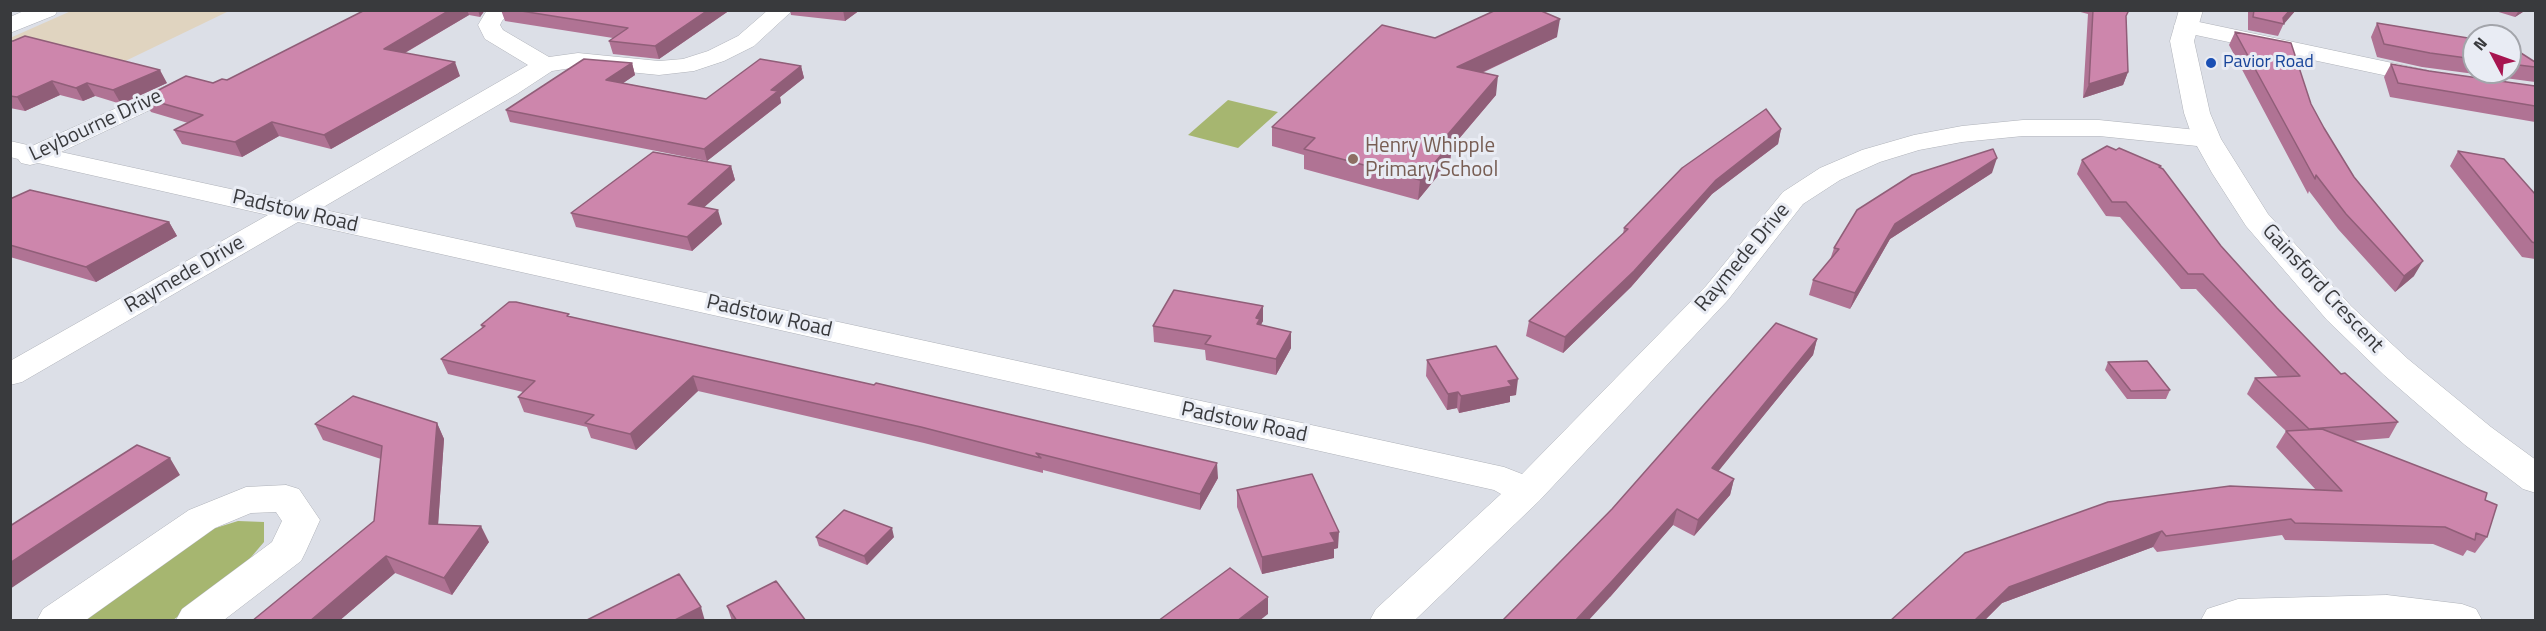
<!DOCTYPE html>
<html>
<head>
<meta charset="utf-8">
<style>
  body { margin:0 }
  #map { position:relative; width:2546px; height:631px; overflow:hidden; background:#dcdfe7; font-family:"Titillium Web",sans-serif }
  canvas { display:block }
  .frame { position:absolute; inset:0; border:12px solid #393a3d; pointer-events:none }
  .north { position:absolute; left:2462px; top:24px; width:60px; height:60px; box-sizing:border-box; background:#e9ecf4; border:2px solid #a3a5ab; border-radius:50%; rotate:311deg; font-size:16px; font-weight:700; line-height:24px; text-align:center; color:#393a3d }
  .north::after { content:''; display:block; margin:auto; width:21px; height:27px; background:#a71550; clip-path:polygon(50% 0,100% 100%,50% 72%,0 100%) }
</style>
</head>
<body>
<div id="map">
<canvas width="2546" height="631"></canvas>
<div class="frame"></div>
<div class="north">N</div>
</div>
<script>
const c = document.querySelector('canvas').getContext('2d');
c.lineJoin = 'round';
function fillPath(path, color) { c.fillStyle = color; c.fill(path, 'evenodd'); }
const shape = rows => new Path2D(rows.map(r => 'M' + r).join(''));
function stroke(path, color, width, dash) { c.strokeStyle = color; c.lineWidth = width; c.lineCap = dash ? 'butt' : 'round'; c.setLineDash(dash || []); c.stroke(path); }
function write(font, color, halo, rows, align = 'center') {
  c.font = font + ' "Titillium Web",sans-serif'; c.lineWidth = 6; c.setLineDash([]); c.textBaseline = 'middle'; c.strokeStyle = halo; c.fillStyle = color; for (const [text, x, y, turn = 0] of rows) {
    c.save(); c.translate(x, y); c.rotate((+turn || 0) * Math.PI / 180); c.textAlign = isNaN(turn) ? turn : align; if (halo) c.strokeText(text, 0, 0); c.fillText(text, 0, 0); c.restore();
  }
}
const commercial = shape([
  [71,11,229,11,115,66,11,46,10,38]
]);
const green = shape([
  [1228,100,1278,112,1238,148,1188,135],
  [238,521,264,522,264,542,235,576,173,620,79,620,206,531]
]);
const street = shape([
  [487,10,512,10,502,21,500,25,503,30,549,57,578,53,659,61,683,59,708,51,738,36,768,10,793,10,754,46,724,61,694,71,659,75,578,67,552,71,517,94,320,209,1504,467,1522,474,1706,286,1783,192,1820,168,1862,150,1914,135,1962,126,2023,120,2099,120,2207,131,2216,133,2220,139,2216,145,2207,147,2099,136,2023,136,1962,142,1919,150,1880,162,1840,180,1803,204,1728,300,1539,501,1415,620,1370,620,1376,609,1501,494,1494,490,298,222,22,382,10,385,10,361,268,215,38,163,30,165,21,163,18,159,10,157,10,141,32,146,181,79,190,81,193,86,190,91,61,152,290,202,528,65,485,39,478,25,487,10],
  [2185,19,2430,71,2439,73,2442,78,2439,83,2430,85,2177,31,2174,26,2177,21,2185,19],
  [286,485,299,489,320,520,306,551,301,561,224,620,176,620,182,609,272,542,282,521,276,512,251,513,215,528,86,620,37,620,43,609,189,510,246,487,286,485],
  [2387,595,2462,604,2476,609,2482,620,2201,620,2207,609,2238,599,2387,595]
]);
const secondary = shape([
  [26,10,58,10,55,15,10,33,10,17,26,10],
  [2179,10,2203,10,2194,41,2210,113,2221,139,2268,214,2351,306,2408,359,2491,427,2536,460,2536,493,2523,489,2465,445,2384,375,2327,320,2246,226,2212,173,2193,139,2184,113,2170,41,2179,10]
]);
const wall = shape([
  [365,10,485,10,480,17,469,15,405,53,460,76,331,149,279,136,242,157,182,144,174,130,188,123,151,112,143,98,227,80],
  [501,10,730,10,659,59,613,54,609,41,613,38,505,21],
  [790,10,860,10,845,21,791,15],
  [2073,10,2129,10,2126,16,2128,72,2123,85,2083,98,2088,14],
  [2248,10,2296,10,2284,23,2278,36,2248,30],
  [2492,10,2526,10,2515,17],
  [2377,23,2474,39,2474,72,2510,72,2510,46,2535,62,2535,82,2422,67,2377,57,2371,37],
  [2235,32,2311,104,2324,128,2414,276,2395,292,2338,229,2309,191,2308,194,2229,45],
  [1557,37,1482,73,1496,95,1452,147,1450,161,1418,200,1304,169,1304,155,1272,146,1272,127,1435,38],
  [10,41,167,83,121,104,95,96,83,101,60,95,25,111,10,108],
  [632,63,635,75,623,83,706,99,801,66,804,78,780,97,781,103,707,161,510,122,506,110],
  [2391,64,2429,71,2535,86,2535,122,2390,97,2384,77],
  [1781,129,1778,144,1712,194,1631,287,1563,353,1526,336,1529,321,1623,234,1624,228],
  [2458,151,2535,194,2535,259,2522,257,2450,166],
  [2082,160,2160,168,2221,246,2277,308,2341,374,2398,422,2389,438,2352,441,2485,500,2487,537,2475,553,2467,550,2463,556,2433,544,2285,540,2282,535,2157,552,2153,547,2002,603,1984,621,1890,621,1965,553,2316,490,2276,447,2286,431,2247,394,2255,378,2278,377,2196,289,2181,289,2120,217,2106,216,2077,174],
  [731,166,735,180,704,207,722,224,692,251,576,227,571,213],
  [1992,173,1890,239,1850,309,1809,295,1813,280,1830,260,1834,248],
  [10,199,169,222,177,236,96,282,10,257],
  [570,317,1218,478,1200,510,1043,470,1043,473,924,443,698,391,636,450,591,438,587,427,524,412,518,397,523,392,448,374,441,359,482,328,481,325],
  [1263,321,1260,325,1291,332,1291,348,1276,375,1206,360,1205,350,1154,342,1153,326],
  [1817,339,1813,355,1718,471,1734,479,1730,495,1694,536,1673,525,1610,597,1612,509],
  [1427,360,1516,395,1510,396,1510,402,1459,413,1457,408,1447,410,1426,376],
  [2108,362,2170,390,2166,399,2127,399,2105,370],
  [437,423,444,439,438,524,489,542,452,595,395,573,339,621,252,621,374,521,381,459,323,440,315,424],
  [1237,490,1338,548,1334,549,1334,558,1262,574,1237,507],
  [816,537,894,537,867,565,819,546],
  [727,606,806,621,732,621]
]);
const shadedWall = shape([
  [450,10,467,10,469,15,389,62,384,49],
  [478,10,485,10,480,17],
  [708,10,730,10,659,59,655,46],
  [843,10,860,10,845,21],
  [2290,10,2296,10,2284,24,2283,18],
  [2519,10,2526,10,2515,17],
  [1560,19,1557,37,1455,85,1457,67],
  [455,62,460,76,331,149,324,135],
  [632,63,635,75,610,92,606,80],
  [801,66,804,78,780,97,781,103,707,161,704,149,771,90],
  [160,70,167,83,121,104,113,90],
  [2128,72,2123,85,2083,98,2089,84],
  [1498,76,1496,95,1452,147,1450,161,1418,200,1420,180,1443,140],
  [52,81,60,95,25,111,17,97],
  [87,83,95,96,83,101,76,88],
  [272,122,279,136,242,157,235,142],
  [1781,129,1778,144,1712,194,1631,287,1563,353,1565,337,1716,180],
  [1997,158,1992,173,1890,239,1850,309,1855,293,1895,224],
  [731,166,735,180,692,218,688,204],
  [718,210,722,224,692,251,687,237],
  [169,222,177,236,96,282,86,267],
  [2423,261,2414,276,2395,292,2404,276],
  [1263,306,1263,321,1260,327,1260,335,1256,318],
  [1291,332,1291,348,1276,375,1276,359],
  [1817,339,1813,355,1708,484,1712,468],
  [693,376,698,391,636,450,630,434],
  [1518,379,1516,395,1510,396,1510,402,1459,413,1461,396,1508,381],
  [1458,392,1457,408,1447,410,1448,394],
  [437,423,444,439,437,540,429,524],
  [170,458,180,475,10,589,10,563],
  [1217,463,1218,478,1200,510,1200,494],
  [1734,479,1730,495,1694,536,1698,520],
  [1677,509,1673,525,1610,597,1588,621,1575,621],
  [481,526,489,542,452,595,444,578],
  [892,528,894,537,867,565,864,556],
  [2162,531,2153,547,2002,603,1984,621,1974,621,2009,587],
  [1339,532,1338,548,1334,549,1334,558,1262,574,1262,557,1330,533],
  [386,556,395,573,339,621,310,621],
  [1268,597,1268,614,1259,621,1237,621],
  [701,607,705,621,673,621]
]);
const building = shape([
  [365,10,450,10,384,49,455,62,324,135,272,122,235,142,174,130,203,115,143,98,186,76,213,83,222,79,227,80,365,10],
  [515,10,708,10,655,46,609,41,628,28,515,10],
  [1496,10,1539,10,1560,19,1457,67,1498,76,1443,140,1452,142,1420,180,1304,149,1315,138,1272,127,1382,25,1435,38,1496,10],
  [2093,10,2129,10,2126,16,2128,72,2089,84,2093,10],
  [2254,10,2290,10,2283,18,2284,24,2253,17,2254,10],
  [2377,23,2474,39,2474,59,2430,53,2384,44,2377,23],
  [2235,32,2291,43,2311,104,2324,128,2354,177,2423,261,2404,276,2346,214,2316,175,2315,179,2235,32],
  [25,36,160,70,113,90,87,83,76,88,52,81,17,97,10,96,10,41,13,41,25,36],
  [2510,46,2535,62,2535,67,2510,64,2510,46],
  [584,59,632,63,606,80,706,99,760,59,801,66,771,90,778,91,704,149,506,110,584,59],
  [2391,64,2429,71,2535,86,2535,106,2398,83,2391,64],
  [1766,109,1781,129,1716,180,1634,271,1565,337,1529,321,1628,229,1624,228,1682,168,1766,109],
  [2107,146,2116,150,2119,148,2161,166,2159,167,2163,169,2221,246,2277,308,2341,374,2345,373,2398,422,2309,429,2255,378,2300,376,2203,274,2188,274,2126,202,2112,202,2082,160,2107,146],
  [1993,149,1997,158,1895,224,1855,293,1813,280,1839,249,1834,248,1857,210,1912,175,1993,149],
  [2458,151,2504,159,2535,194,2535,243,2532,242,2458,151],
  [653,152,731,166,688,204,718,210,687,237,571,213,653,152],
  [30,190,169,222,86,267,10,245,10,199,30,190],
  [1174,290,1263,306,1256,318,1260,319,1257,324,1291,332,1276,359,1205,344,1211,336,1153,326,1174,290],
  [509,302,516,302,569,314,567,316,874,385,876,383,1217,463,1200,494,1036,453,1041,458,921,427,693,376,630,434,585,423,594,415,518,397,535,381,441,359,485,326,481,325,509,302],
  [1776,323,1817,339,1712,468,1734,479,1698,520,1677,509,1613,580,1575,621,1502,621,1612,509,1776,323],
  [1496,346,1518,379,1508,381,1512,386,1461,396,1458,392,1448,394,1427,360,1496,346],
  [2147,361,2170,390,2131,391,2108,362,2147,361],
  [353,396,437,423,429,524,481,526,444,578,386,556,310,621,252,621,374,521,382,446,315,424,353,396],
  [2322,429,2487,493,2485,500,2497,505,2487,537,2476,533,2475,540,2445,527,2295,523,2291,519,2166,536,2162,531,2009,587,1974,621,1890,621,1965,553,2108,502,2230,486,2342,491,2286,431,2322,429],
  [137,445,170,458,10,563,10,526,137,445],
  [1312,474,1339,532,1330,533,1335,542,1262,557,1237,490,1312,474],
  [844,510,892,528,864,556,816,537,844,510],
  [1230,568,1268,597,1237,621,1158,621,1230,568],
  [679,574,701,607,673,621,585,621,679,574],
  [776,581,806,621,737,621,727,606,776,581]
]);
const markers = [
  [2211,63,6,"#1a4fb4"],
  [1353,159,6,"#8d6e63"]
];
const farTransitnames = [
  ["Pavior Road",2223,63]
];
const streetNames = [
  ["Leybourne Drive",96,126,-25],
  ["Padstow Road",295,212,13],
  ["Raymede Drive",1743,258,-50],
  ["Raymede Drive",185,275,-30],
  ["Gainsford Crescent",2322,289,47],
  ["Padstow Road",769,317,13],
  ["Padstow Road",1244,423,12]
];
const educationNames = [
  ["Henry Whipple",1365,147],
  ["Primary School",1365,171]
];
fillPath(commercial, '#e0d4c0');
fillPath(green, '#a6b670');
stroke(street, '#afb2b9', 1);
stroke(secondary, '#afb2b9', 1);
fillPath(street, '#fff');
fillPath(secondary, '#fff');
fillPath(wall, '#b07394');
fillPath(shadedWall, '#905e78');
fillPath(building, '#cd86ac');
stroke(building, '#905e78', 1.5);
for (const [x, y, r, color] of markers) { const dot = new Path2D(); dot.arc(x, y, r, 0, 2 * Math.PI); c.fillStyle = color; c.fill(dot); stroke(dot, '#e9ecf4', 2); }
write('18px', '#164399', '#e9ecf4', farTransitnames, 'left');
write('21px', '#393a3d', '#e9ecf4', streetNames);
write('21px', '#785e54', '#e9ecf4', educationNames, 'left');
</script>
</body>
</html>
